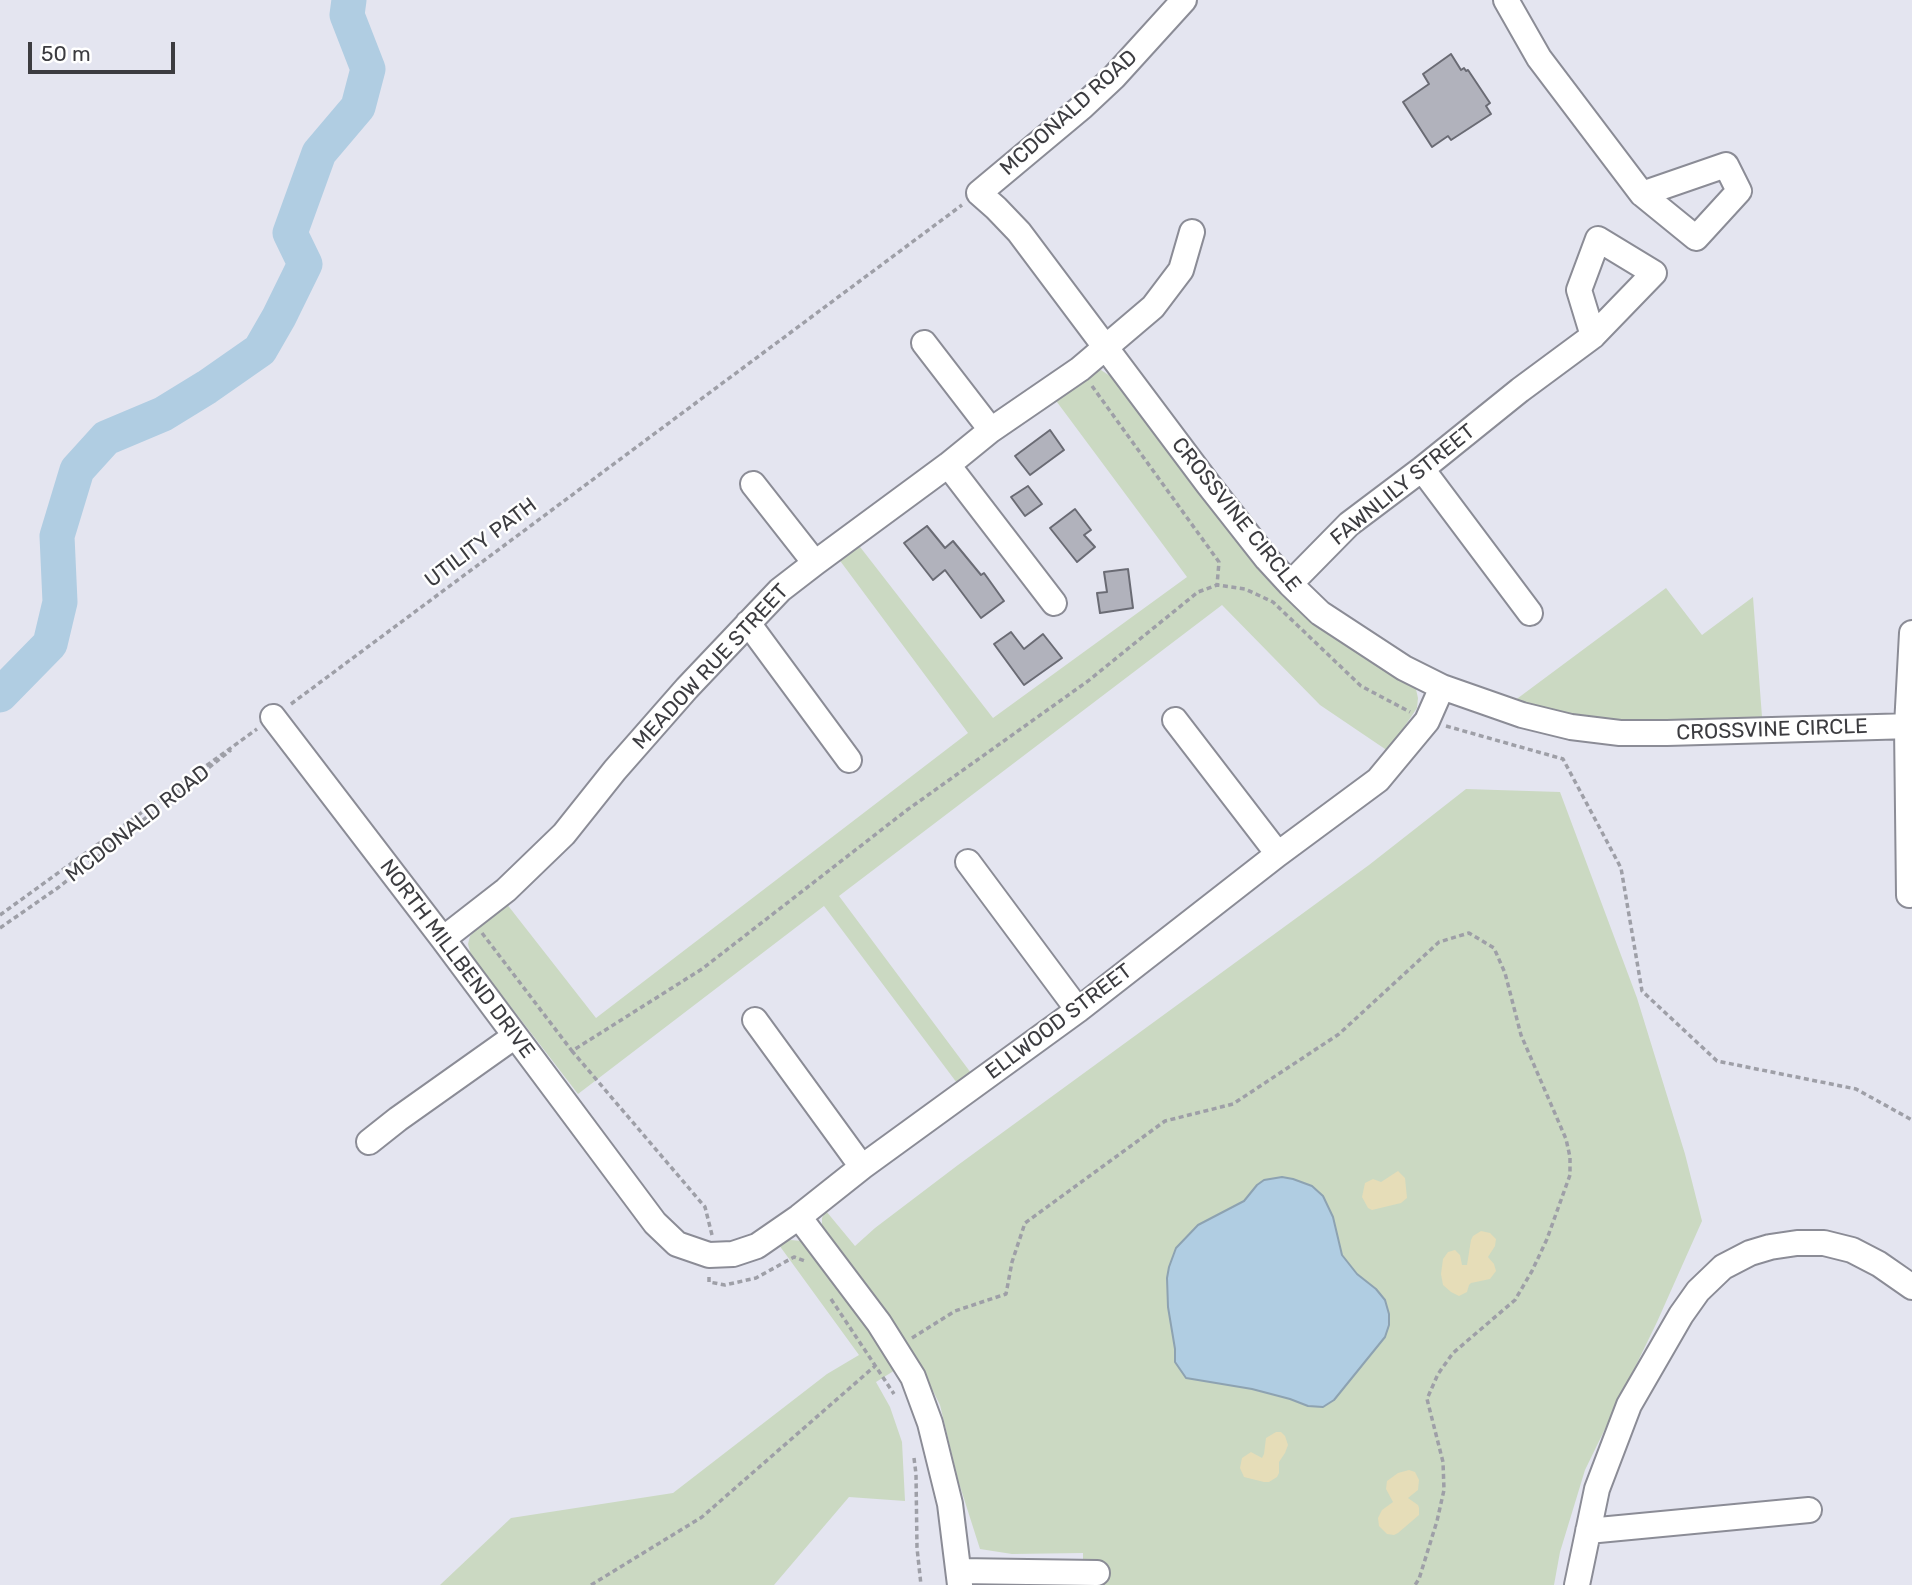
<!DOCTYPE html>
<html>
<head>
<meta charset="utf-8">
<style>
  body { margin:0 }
  #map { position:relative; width:1912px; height:1585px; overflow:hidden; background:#e4e5f0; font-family:Rubik,sans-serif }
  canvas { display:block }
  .scale { position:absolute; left:28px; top:42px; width:147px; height:32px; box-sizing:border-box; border:4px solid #3c3c40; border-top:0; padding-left:9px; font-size:21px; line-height:24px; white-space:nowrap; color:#3c3c40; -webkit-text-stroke:5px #fff; paint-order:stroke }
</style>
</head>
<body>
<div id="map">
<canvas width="1912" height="1585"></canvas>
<div class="scale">50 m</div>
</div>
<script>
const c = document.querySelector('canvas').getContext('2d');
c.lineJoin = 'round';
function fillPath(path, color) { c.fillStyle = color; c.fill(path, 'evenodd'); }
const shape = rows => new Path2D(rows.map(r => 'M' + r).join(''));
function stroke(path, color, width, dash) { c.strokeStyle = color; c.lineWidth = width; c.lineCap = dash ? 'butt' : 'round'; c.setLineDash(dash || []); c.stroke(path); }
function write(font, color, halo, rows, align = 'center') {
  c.font = font + ' Rubik,sans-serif'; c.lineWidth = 5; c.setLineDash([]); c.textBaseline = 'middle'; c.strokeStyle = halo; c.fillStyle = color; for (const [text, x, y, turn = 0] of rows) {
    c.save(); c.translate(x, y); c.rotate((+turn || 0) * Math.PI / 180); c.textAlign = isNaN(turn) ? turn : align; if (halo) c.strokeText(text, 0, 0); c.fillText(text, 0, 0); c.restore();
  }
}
const green = shape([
  [1101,370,1116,380,1318,622,1359,653,1415,685,1418,698,1417,708,1388,751,1320,705,1222,605,839,896,971,1073,957,1083,824,906,578,1094,471,955,468,944,470,936,481,925,506,903,596,1018,968,733,838,558,857,543,993,718,1187,577,1054,398,1089,371],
  [1666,588,1702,635,1753,597,1762,717,1633,722,1559,712,1514,701],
  [1466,789,1560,792,1637,998,1685,1154,1702,1221,1657,1322,1585,1470,1560,1552,1554,1585,1083,1585,1083,1553,1012,1554,980,1549,958,1480,940,1405,916,1357,876,1382,890,1407,902,1442,905,1501,849,1497,774,1585,440,1585,511,1518,673,1493,827,1374,859,1355,779,1245,790,1240,803,1241,827,1238,822,1227,822,1218,826,1211,855,1246,875,1228,958,1165,1369,865]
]);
const sand = shape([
  [1398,1171,1405,1178,1407,1198,1401,1203,1372,1210,1368,1208,1362,1197,1365,1183,1373,1179,1381,1182],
  [1481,1231,1490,1233,1496,1239,1495,1246,1488,1257,1494,1264,1496,1271,1490,1279,1471,1283,1469,1285,1467,1292,1459,1296,1451,1292,1443,1285,1441,1274,1443,1259,1448,1252,1455,1250,1460,1255,1462,1265,1467,1265,1471,1240,1473,1236],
  [1276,1432,1281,1432,1285,1436,1288,1445,1285,1453,1279,1462,1279,1473,1277,1477,1269,1482,1264,1482,1244,1477,1240,1468,1242,1458,1251,1452,1262,1458,1264,1454,1266,1438],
  [1409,1470,1415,1472,1419,1480,1418,1490,1408,1498,1418,1505,1419,1508,1419,1515,1398,1533,1394,1535,1387,1534,1379,1526,1378,1518,1382,1510,1393,1502,1386,1489,1387,1481,1398,1473]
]);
const water = shape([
  [1282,1177,1293,1179,1312,1186,1323,1196,1333,1217,1342,1255,1357,1274,1376,1289,1385,1300,1389,1314,1389,1325,1385,1337,1334,1400,1323,1407,1308,1406,1290,1399,1252,1389,1186,1378,1175,1362,1175,1349,1168,1307,1167,1278,1169,1267,1176,1248,1198,1225,1244,1201,1257,1185,1264,1180,1282,1177]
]);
const river = shape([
  [0,695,50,644,60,602,57,536,77,470,106,438,163,414,207,387,260,350,279,317,305,264,290,233,319,153,358,107,368,69,347,15,349,0]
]);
const building = shape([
  [1451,54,1461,70,1464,68,1466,71,1468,70,1490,103,1486,106,1491,114,1451,140,1448,136,1432,147,1403,102,1429,84,1423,74,1451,54],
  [1050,430,1064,450,1030,475,1015,456,1050,430],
  [1028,486,1042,504,1025,516,1011,497,1028,486],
  [1075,509,1091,530,1084,535,1095,547,1077,562,1050,528,1075,509],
  [927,526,945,548,953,541,981,575,984,573,1004,601,981,618,945,570,933,580,904,543,927,526],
  [1128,569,1133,608,1100,613,1097,593,1107,592,1104,572,1128,569],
  [1011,632,1024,649,1043,634,1062,658,1024,685,994,644,1011,632]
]);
const path = shape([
  [1092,386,1219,562,1217,585],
  [291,704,962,205],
  [1446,726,1563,759,1621,868,1642,991,1717,1061,1856,1089,1912,1120],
  [0,915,257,729],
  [0,928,59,887,231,750],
  [482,933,572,1051],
  [712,1235,705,1207,572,1051,702,969,907,810,1088,681,1198,592,1217,585,1245,589,1273,602,1361,686,1410,712],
  [709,1277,709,1282,725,1285,756,1278,794,1257,805,1261],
  [831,1299,894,1394],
  [912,1338,955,1311,1006,1294,1012,1262,1025,1223,1165,1121,1233,1104,1339,1034,1439,942,1469,933,1494,948,1505,973,1521,1035,1566,1139,1570,1157,1570,1175,1547,1239,1532,1271,1515,1300,1453,1353,1438,1374,1427,1399,1443,1462,1444,1490,1437,1521,1419,1579,1415,1585],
  [914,1458,916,1474,917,1548,921,1585],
  [591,1585,702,1517,875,1366]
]);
const minor = shape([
  [1184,0,1114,77,1082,107,979,193,996,208,1019,232,1208,484,1267,559,1290,584,1320,613,1404,668,1442,687,1522,715,1571,727,1620,733,1667,733,1912,726],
  [1506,0,1539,58,1642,194,1696,238,1739,191,1726,165,1642,194],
  [924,343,991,430],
  [948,465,1054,603],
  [1422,469,1530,613],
  [753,484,815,563],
  [1290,584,1349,524,1422,469,1520,390,1593,336,1654,273,1598,239,1579,290,1593,336],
  [748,623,849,760],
  [273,717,443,939,655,1223,677,1244,709,1255,733,1254,757,1246,799,1217,862,1167,1078,1010,1278,854,1378,780,1427,721,1442,687],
  [1175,720,1278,854],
  [968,862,1078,1010],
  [1909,895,1907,726,1912,633],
  [443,939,506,890,564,834,615,770,687,688,780,590,815,563,948,465,991,430,1080,369,1153,307,1181,270,1192,232],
  [755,1020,862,1167],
  [369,1142,398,1119,515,1036],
  [799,1217,879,1323,913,1377,930,1423,950,1504,960,1585],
  [1588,1531,1809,1510],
  [959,1571,1097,1573],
  [1577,1585,1597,1489,1629,1405,1681,1315,1698,1291,1723,1267,1750,1253,1770,1247,1797,1243,1824,1243,1852,1250,1879,1264,1912,1287]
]);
const streetNames = [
  ["MCDONALD ROAD",1069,113,-42],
  ["FAWNLILY STREET",1403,485,-39],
  ["CROSSVINE CIRCLE",1236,515,51],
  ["UTILITY PATH",481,543,-37],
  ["MEADOW RUE STREET",711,667,-47],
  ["CROSSVINE CIRCLE",1772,730,-2],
  ["MCDONALD ROAD",138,824,-38],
  ["NORTH MILLBEND DRIVE",457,959,53],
  ["ELLWOOD STREET",1059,1022,-37]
];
fillPath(green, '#cbd9c2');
fillPath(sand, '#e6ddb8');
fillPath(water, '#b0cde2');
stroke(water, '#8da2b1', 2);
stroke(river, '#b0cde2', 35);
fillPath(building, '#b1b2bc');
stroke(building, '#6a6b74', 2);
stroke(minor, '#8b8c96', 28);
stroke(path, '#9e9fa7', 3.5, [5, 3.5]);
stroke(minor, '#fff', 24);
write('21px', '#3c3c40', '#fff', streetNames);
</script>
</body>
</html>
